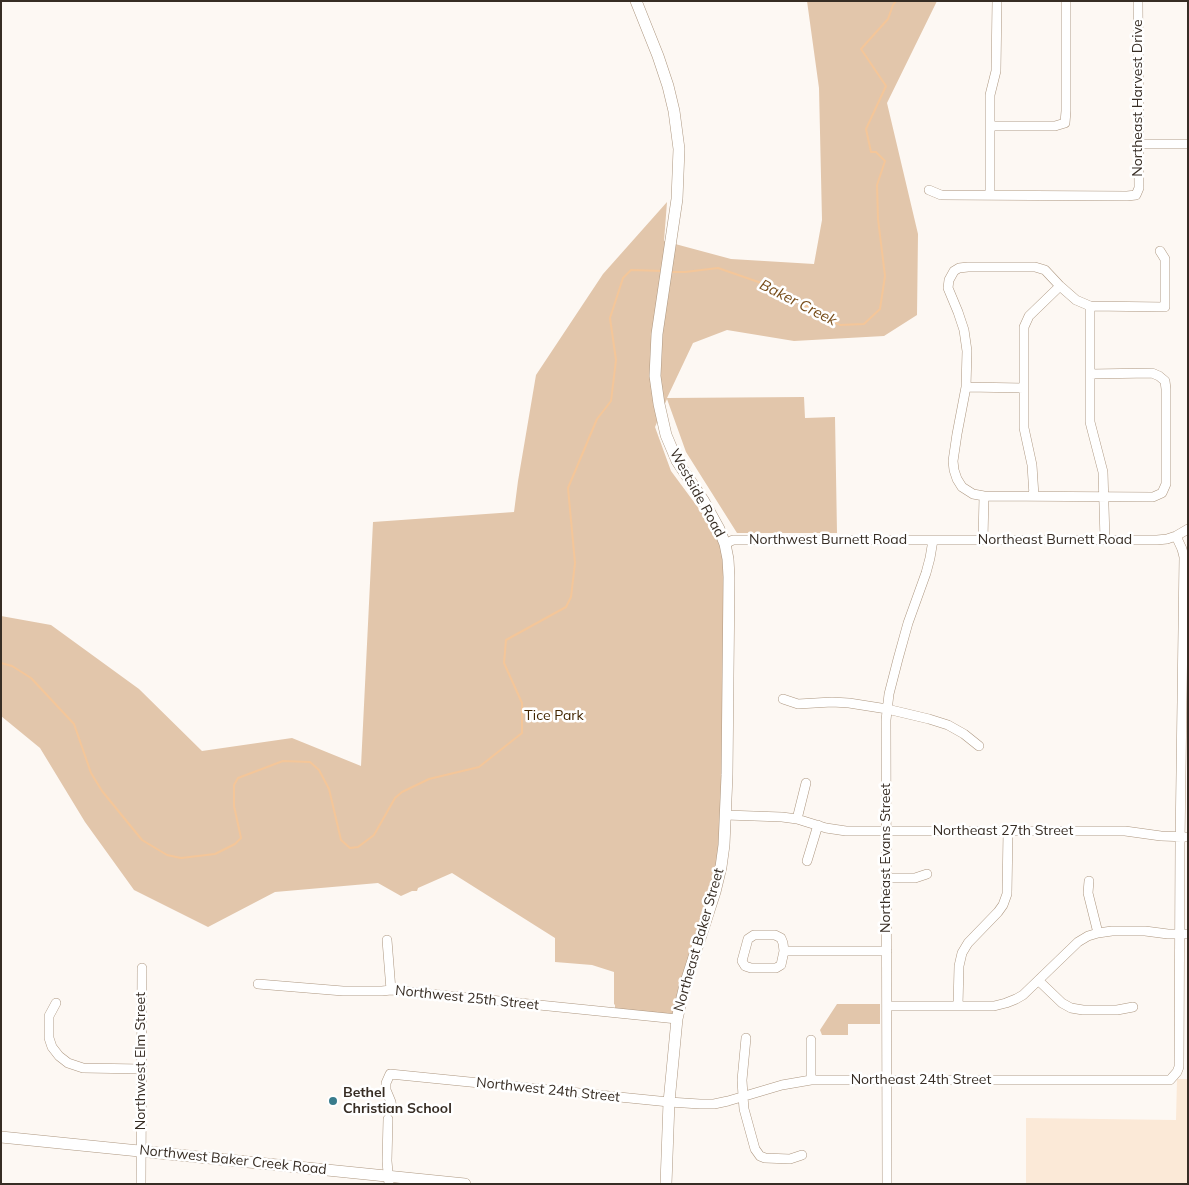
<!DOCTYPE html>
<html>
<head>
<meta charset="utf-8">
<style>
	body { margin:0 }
	#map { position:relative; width:1189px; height:1185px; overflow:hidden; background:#fdf8f3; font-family:Mulish,sans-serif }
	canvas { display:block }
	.frame { position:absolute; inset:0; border:2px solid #372d24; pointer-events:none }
</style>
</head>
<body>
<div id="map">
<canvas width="1189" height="1185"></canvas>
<div class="frame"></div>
</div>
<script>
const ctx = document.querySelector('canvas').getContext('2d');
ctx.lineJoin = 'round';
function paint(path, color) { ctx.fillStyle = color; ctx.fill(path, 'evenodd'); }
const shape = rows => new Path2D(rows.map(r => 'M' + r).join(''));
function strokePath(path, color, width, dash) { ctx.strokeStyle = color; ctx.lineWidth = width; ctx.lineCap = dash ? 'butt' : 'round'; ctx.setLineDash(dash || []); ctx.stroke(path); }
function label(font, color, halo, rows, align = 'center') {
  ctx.font = font + ' Mulish,sans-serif'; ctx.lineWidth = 5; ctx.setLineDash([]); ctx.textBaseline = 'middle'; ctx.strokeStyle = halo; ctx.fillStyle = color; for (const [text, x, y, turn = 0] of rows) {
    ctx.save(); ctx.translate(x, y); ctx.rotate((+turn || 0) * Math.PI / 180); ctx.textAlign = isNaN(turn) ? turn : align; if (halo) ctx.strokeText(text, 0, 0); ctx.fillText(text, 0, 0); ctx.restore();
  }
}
paint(shape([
	[1177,1079,1188,1079,1188,1184,1026,1184,1026,1118,1176,1120]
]), '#fbe9d7');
paint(shape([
	[807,1,937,1,887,103,918,234,917,315,884,336,794,341,727,330,693,343,667,398,804,397,805,418,835,417,837,533,737,533,686,452,667,399,655,427,671,471,725,544,727,772,719,879,677,1019,615,1008,615,1005,614,1004,614,972,592,965,555,962,555,938,452,873,418,888,417,891,412,891,401,896,378,883,275,892,208,927,134,890,85,822,40,748,1,716,1,616,51,625,139,689,202,751,292,738,361,766,373,522,514,512,518,481,536,375,603,274,667,202,664,241,731,259,814,264,822,220,819,88],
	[837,1004,880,1004,880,1024,848,1024,848,1035,822,1035,820,1030]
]), '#e2c6ab');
strokePath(shape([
	[670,272,685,272,718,268,770,286,840,325,864,324,880,309,885,276,878,219,877,185,885,161,876,152,871,152,866,129,886,86,861,49,888,19,893,5,896,1],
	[1,663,12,666,31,678,74,724,91,773,102,791,142,840,167,855,181,858,215,854,235,844,241,838,234,806,234,785,238,778,283,761,310,762,319,770,329,789,341,840,350,848,358,847,374,835,395,798,402,792,429,779,479,767,522,733,522,703,504,663,506,640,566,607,571,597,575,563,568,488,597,419,611,401,616,360,610,318,623,278,631,270,663,271]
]), '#f4c699', 2);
const minor = shape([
	[990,126,1055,126,1065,123,1066,111,1066,1],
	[1139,144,1188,144],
	[929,190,941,195,1127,196,1136,195,1139,188,1138,1],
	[990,195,990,95,996,71,997,1],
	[1090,306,1090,422,1103,472,1105,540],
	[1090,374,1152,373,1159,376,1165,381,1166,389,1166,484,1162,493,1153,497,984,496,973,494,962,487,957,479,954,470,953,461,957,434,966,387,967,351,964,330,958,312,948,288,949,280,954,271,959,268,968,267,1035,267,1045,270,1060,286,1076,300,1090,306,1165,307,1165,259,1160,251],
	[966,387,1024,388],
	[1034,496,1032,465,1024,428,1024,327,1029,316,1060,286],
	[983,539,984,496],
	[725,544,733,540,1157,540,1167,539,1176,536,1188,529],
	[783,699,798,704,832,702,849,703,887,709,929,719,948,725,964,734,979,746],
	[726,815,782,817,797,819,826,828,846,831,1125,831,1161,836,1188,837],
	[797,819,806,783],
	[807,861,818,825],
	[886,878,915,878,927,874],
	[1089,881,1088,893,1098,933],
	[387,940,391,990],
	[784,951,781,965,776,968,751,968,745,966,742,961,748,939,754,935,775,935,781,938,783,943,784,951,887,951],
	[1039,981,1062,1003,1071,1008,1083,1010,1117,1010,1133,1007],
	[258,984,343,991,382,991,391,990,677,1019],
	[56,1003,49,1016,49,1038,52,1047,59,1056,68,1063,83,1068,142,1069],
	[887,1006,994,1006,1006,1003,1016,999,1023,995,1078,942,1088,936,1098,933,1112,931,1145,931,1168,934,1188,934],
	[958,1006,959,966,962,953,968,943,998,912,1003,905,1007,894,1008,831],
	[746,1038,742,1080,743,1096,744,1109,755,1149,760,1156,765,1158,790,1159,802,1155],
	[811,1080,811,1040],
	[392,1108,391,1102,386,1090,386,1083,390,1074,669,1102,700,1104,714,1104,728,1101,782,1085,811,1080,1170,1080,1177,1072,1179,1067,1180,844,1184,557,1182,549,1176,536],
	[388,1119,387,1161,389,1184],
	[141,1184,142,968],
	[887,1184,886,720,889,694,898,659,908,623,926,573,930,558,933,540]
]);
const major = shape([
	[636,1,658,56,668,86,674,111,679,149,677,199,657,334,655,376,659,404,666,435,677,461,703,500,719,529,725,544,728,559,729,577,727,775,724,845,721,867,715,892,685,985,677,1019,669,1102,666,1184],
	[1,1137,465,1184]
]);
strokePath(minor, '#ad9780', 10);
strokePath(major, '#ad9780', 12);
strokePath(minor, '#fff', 9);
strokePath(major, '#fff', 11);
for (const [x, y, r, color] of [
	[333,1101,5,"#397c8c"]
]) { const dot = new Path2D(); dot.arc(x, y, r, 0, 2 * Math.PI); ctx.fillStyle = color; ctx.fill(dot); strokePath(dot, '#fff', 2); }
label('14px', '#372d24', '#fff', [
	["Northeast Harvest Drive",1138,98,-90],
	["Westside Road",697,493,61],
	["Northwest Burnett Road",828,540],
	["Northeast Burnett Road",1055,540],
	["Northeast 27th Street",1003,831],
	["Northeast Evans Street",886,858,-90],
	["Northeast Baker Street",699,940,-74],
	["Northwest 25th Street",467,998,6],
	["Northwest Elm Street",141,1061,-90],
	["Northeast 24th Street",921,1080],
	["Northwest 24th Street",548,1090,6],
	["Northwest Baker Creek Road",233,1160,6]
]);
label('14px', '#422500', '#fff', [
	["Tice Park",554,716]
]);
label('bold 14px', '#372d24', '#fff', [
	["Bethel",343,1093],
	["Christian School",343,1109]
], 'left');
label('italic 15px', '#784d1a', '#fff', [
	["Baker Creek",798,303,27]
]);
</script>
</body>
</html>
